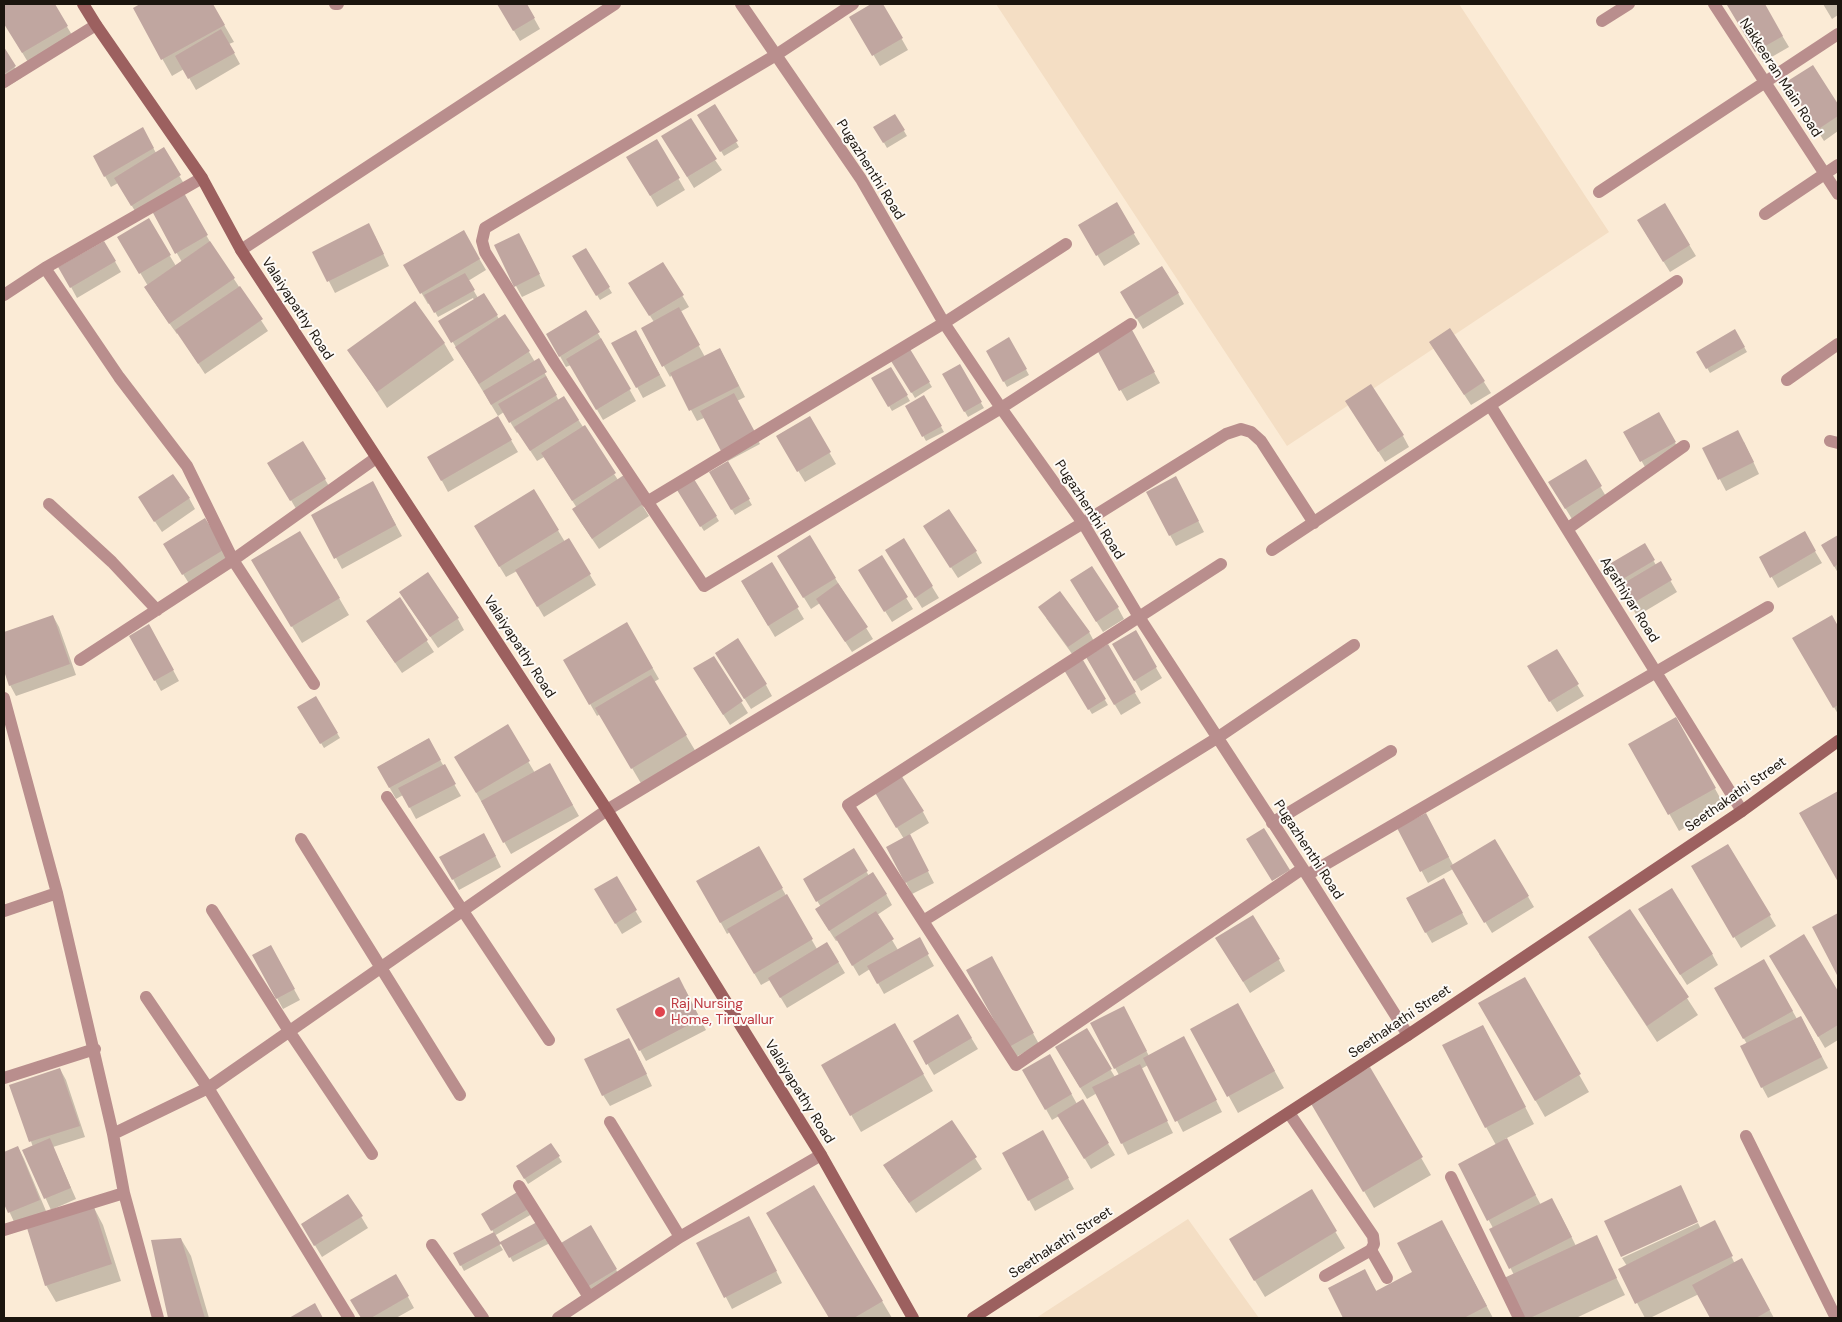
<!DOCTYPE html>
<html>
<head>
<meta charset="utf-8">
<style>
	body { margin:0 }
	#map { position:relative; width:1842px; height:1322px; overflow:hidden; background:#fbebd6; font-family:"DM Sans",sans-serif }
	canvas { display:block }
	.frame { position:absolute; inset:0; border:5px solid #1b150e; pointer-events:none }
</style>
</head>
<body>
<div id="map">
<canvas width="1842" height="1322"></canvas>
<div class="frame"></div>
</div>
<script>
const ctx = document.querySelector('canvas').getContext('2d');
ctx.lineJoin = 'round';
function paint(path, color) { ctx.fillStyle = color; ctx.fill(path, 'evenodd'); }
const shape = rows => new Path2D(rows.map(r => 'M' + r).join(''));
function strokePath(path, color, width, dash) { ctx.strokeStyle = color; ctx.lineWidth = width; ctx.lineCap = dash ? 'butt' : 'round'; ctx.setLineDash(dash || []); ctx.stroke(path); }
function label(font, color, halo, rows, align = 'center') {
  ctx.font = font + ' "DM Sans",sans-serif'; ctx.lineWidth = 4; ctx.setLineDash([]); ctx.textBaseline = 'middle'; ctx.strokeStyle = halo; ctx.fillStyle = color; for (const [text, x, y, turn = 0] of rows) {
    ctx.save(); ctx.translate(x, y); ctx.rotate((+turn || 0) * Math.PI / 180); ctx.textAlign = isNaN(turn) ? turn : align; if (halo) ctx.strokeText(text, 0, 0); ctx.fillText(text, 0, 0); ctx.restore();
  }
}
paint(shape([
	[996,4,1459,4,1609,232,1287,446],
	[1188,1219,1259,1318,1036,1318]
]), '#f4dec4');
paint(shape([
	[4,4,53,4,77,43,32,69,4,22],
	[143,4,212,4,234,42,229,44,240,64,196,90,184,69,172,76,134,9],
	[498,4,526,4,540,29,520,41],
	[873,4,882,4,908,50,880,66,851,17],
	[1732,4,1763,4,1789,47,1763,62,1729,5],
	[1823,4,1838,4,1838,15,1832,19],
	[4,50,21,78,4,89],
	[1813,66,1838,106,1838,131,1824,141,1794,94],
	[714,105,739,147,724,156,699,115],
	[895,116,907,136,887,148,875,127],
	[143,129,156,153,163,149,186,187,138,216,118,183,111,187,94,156],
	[656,140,685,190,657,207,628,157],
	[669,147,715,160,722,170,694,188],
	[183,195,213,247,268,331,205,374,178,333,177,334,152,299,148,286,119,237,148,220,176,266,182,262,153,212],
	[1116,204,1140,244,1104,266,1079,225],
	[1665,205,1696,256,1670,272,1645,232],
	[463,231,486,270,468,281,478,298,484,294,499,319,529,352,535,362,538,360,559,401,564,398,618,480,642,505,649,516,599,549,580,521,577,508,544,457,537,461,518,432,517,433,504,412,498,416,440,321,474,300,473,298,438,317,430,303,428,304,405,265],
	[375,236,389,266,335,293,314,252],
	[104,242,121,272,77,298,60,267],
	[525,245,545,286,522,297,516,286],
	[586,249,612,293,600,300,574,257],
	[663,263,689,307,680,312,705,357,720,349,726,360,745,397,737,401,760,444,728,461,704,418,697,421,672,375,670,377,643,329,654,322,636,294],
	[1121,292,1178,293,1184,304,1143,329],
	[586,312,636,401,603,420,571,365,566,367,548,335],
	[1450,329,1491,393,1471,405,1437,353],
	[1131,330,1160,383,1127,401,1097,348],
	[1735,331,1747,352,1710,373,1698,352],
	[1009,339,1029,375,1007,387,988,352],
	[642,342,666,386,643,398,637,387],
	[444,343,454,360,387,408,349,350],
	[910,351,932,387,915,398,893,361],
	[959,366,984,408,968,417,944,375],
	[891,368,910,401,892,411,873,378],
	[924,397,944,432,926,441,907,406],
	[1353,412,1403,436,1409,447,1385,462],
	[1658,414,1681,453,1648,472,1625,433],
	[498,418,518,452,448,492,429,457],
	[809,418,836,464,805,482,777,436],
	[1744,442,1759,474,1726,491,1704,449],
	[303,443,332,491,298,512,269,463],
	[1585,461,1607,498,1572,519,1556,493],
	[727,463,752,505,735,515,711,473],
	[693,480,719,521,704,531,681,495],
	[1182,489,1204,532,1176,546,1170,535],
	[534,491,565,542,569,540,596,585,544,617,517,571,506,577,482,538],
	[379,494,402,536,342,569,313,515],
	[189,498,195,509,162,532,146,508],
	[1804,533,1822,563,1778,588,1761,558],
	[1838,536,1838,573,1822,545],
	[931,537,976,552,982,563,958,578],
	[903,540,939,598,922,608,893,561],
	[1644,545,1656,565,1660,563,1677,592,1637,616,1608,566],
	[223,549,230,560,190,585,171,555],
	[881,557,913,609,892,622,866,581],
	[771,564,804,619,775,637,742,582],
	[785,567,835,578,873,639,852,652,820,603,811,609],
	[262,577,339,598,349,615,302,643],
	[1078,592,1118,608,1124,619,1103,632],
	[399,599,434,652,402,673,374,632],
	[407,603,458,619,464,630,438,648],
	[53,616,59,627,76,675,16,696,10,685,4,667,4,633],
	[1831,616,1838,628,1838,714,1794,639],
	[1046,618,1089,632,1095,643,1075,658],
	[627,624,659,679,654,682,696,752,642,785,600,714,597,716,565,660],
	[149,626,179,681,161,691,131,636],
	[1135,632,1162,678,1141,691,1114,644],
	[1107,646,1141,703,1121,715,1087,658],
	[1556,650,1584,696,1557,712,1535,678],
	[713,657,748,713,730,725,701,680],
	[1082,662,1108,705,1092,714,1066,671],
	[723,664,766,685,772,696,751,709],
	[315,697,340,738,324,748,299,707],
	[1676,718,1724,805,1679,831,1630,744],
	[507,726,535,773,550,765,579,816,511,854,456,757],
	[428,739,461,796,416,819,403,795,396,799,378,767],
	[1838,792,1838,879,1801,813],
	[882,803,923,812,929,823,909,835,934,883,912,894,888,847,904,839],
	[1432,826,1453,865,1495,840,1534,907,1492,933,1453,869,1428,883,1399,829],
	[490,845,501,867,459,890,453,879],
	[1728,845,1776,926,1741,948,1692,867],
	[758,847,817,949,827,943,845,973,787,1008,770,980,761,985,730,932,727,934,698,881],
	[854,850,869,876,886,894,892,905,877,915,898,950,919,939,934,966,884,994,870,969,859,976,838,940,836,941,823,921,821,907,804,880],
	[616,878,642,922,622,934,596,890],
	[1450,890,1468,924,1432,943,1407,899],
	[1630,911,1698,1015,1657,1042,1599,954],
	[1838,915,1838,974,1814,927],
	[1646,921,1712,954,1718,965,1687,985],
	[1804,936,1838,994,1838,1040,1825,1048,1771,956],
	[270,946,300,1000,283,1009,254,956],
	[1223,949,1279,960,1285,971,1250,993],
	[991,958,1039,1044,1016,1057,968,971],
	[1764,961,1797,1019,1801,1017,1828,1068,1768,1098,1762,1087,1747,1044,1715,988],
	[1524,979,1589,1092,1545,1117,1480,1004],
	[685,989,706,1030,646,1061,640,1050],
	[958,1016,978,1049,934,1075,914,1041],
	[1129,1018,1149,1056,1190,1049,1222,1112,1183,1132,1148,1065,1141,1069,1173,1133,1128,1155,1097,1093,1087,1099,1063,1059,1086,1030,1115,1077,1119,1075,1115,1068],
	[1247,1021,1284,1088,1238,1113,1192,1029],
	[895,1025,933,1091,861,1132,823,1066],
	[1483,1026,1534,1124,1505,1139,1541,1205,1558,1210,1576,1246,1596,1237,1625,1295,1576,1318,1524,1318,1514,1275,1491,1229,1493,1228,1459,1165,1496,1145,1486,1127],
	[635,1050,652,1086,610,1106,603,1095],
	[1050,1056,1077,1104,1082,1101,1115,1155,1091,1169,1059,1116,1052,1120,1024,1070],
	[60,1069,66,1080,85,1137,53,1147,76,1199,51,1210,24,1151,33,1147,11,1086],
	[1370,1069,1431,1175,1374,1208,1312,1103],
	[951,1121,982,1169,916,1213,891,1177],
	[1049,1143,1074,1189,1035,1211,1029,1200],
	[551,1145,562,1162,528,1184,517,1166],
	[18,1147,24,1159,46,1211,15,1224,4,1200,4,1153],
	[814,1186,892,1318,830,1318,768,1213],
	[1311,1191,1345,1248,1265,1297,1240,1256],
	[519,1192,532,1214,494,1236,503,1250,464,1271,455,1254,494,1233,482,1214],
	[348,1195,368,1228,322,1257,302,1224],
	[94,1208,103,1225,121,1281,56,1302,46,1285],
	[538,1223,550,1243,513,1262,502,1243],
	[1698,1223,1701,1229,1722,1237,1734,1262,1748,1271,1774,1318,1712,1318,1699,1294,1650,1318,1645,1318,1619,1269,1627,1266,1622,1258],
	[591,1226,622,1280,594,1297,563,1243],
	[755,1228,782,1283,732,1309,698,1243],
	[1451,1238,1493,1318,1345,1318,1329,1288,1364,1270,1377,1292,1414,1273],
	[181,1239,191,1256,209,1318,169,1318,152,1241],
	[396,1275,414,1308,396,1318,362,1318,352,1301]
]), '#0003');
paint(shape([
	[4,4,55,4,68,26,22,53,4,24],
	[140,4,213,4,225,25,161,60,133,8],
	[497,4,527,4,535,18,513,31],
	[871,4,883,4,903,38,872,56,849,17],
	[1729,4,1765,4,1783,36,1755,52,1727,5],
	[221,29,235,53,188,79,175,56],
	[4,47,16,66,4,74],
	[1813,65,1838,104,1838,116,1817,130,1786,82],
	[715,104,738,141,720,152,697,115],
	[895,114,905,130,883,143,873,127],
	[691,118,717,159,687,177,661,136],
	[143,127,154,148,104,177,93,156],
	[657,139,680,178,650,196,626,157],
	[164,147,181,175,131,206,114,178],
	[184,193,208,235,175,254,152,211],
	[1117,202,1135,233,1096,256,1078,225],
	[1665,203,1690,245,1663,262,1637,220],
	[149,218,171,255,139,274,117,237],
	[369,223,384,254,327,282,312,252],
	[464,230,480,259,420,294,403,265],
	[519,233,540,274,514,287,494,245],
	[104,241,116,261,70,288,58,267],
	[210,241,235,278,169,324,144,287],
	[586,248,610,287,596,296,572,256],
	[663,262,684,295,649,316,628,283],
	[1162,266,1179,293,1136,319,1120,292],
	[465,273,475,290,434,313,424,295],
	[240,286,263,319,198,364,175,330],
	[484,293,498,315,451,343,438,321],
	[415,301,445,343,377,392,347,350],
	[679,307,700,345,662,367,641,328],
	[586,310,600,332,559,357,546,334],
	[505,314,530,351,479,384,455,347],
	[1131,328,1155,372,1119,391,1096,348],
	[1450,328,1485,381,1464,395,1429,342],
	[1735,329,1745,347,1706,369,1696,352],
	[636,330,660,375,636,388,611,343],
	[1009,337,1027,369,1003,382,986,351],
	[601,338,631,389,596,410,566,359],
	[720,348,739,386,689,411,670,373],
	[910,349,930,382,911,393,891,361],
	[539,358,547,372,491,405,483,391],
	[960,364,982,402,964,412,942,374],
	[891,367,908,395,888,407,871,378],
	[546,376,557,395,509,423,498,404],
	[1371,384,1404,435,1378,452,1345,401],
	[734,393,755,432,721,451,700,411],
	[924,395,942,426,922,437,905,406],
	[564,396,579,420,530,451,514,427],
	[1659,412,1676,442,1640,462,1623,432],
	[498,416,512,440,441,481,427,457],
	[810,416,831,452,797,472,776,436],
	[585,425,616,473,572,501,541,453],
	[1738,430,1754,462,1718,480,1702,448],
	[303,441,326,479,290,501,267,463],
	[1586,459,1602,486,1565,509,1548,482],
	[728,461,750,499,731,510,709,472],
	[173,474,190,498,154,522,138,497],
	[624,475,643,504,592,539,572,509],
	[1176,476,1199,521,1169,536,1146,492],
	[694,479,717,516,700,527,677,490],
	[373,481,396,525,334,559,311,515],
	[534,489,559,530,499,567,474,526],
	[949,509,977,551,950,568,923,526],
	[205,518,225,549,182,575,163,544],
	[300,531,340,598,291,627,251,560],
	[1805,531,1816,551,1770,578,1759,557],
	[810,535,836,578,803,598,777,556],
	[1838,535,1838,564,1834,567,1821,545],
	[569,538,591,574,537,607,515,570],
	[904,538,933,586,915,598,885,550],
	[1645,543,1655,560,1616,583,1606,566],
	[882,555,908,597,884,612,858,570],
	[1661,561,1672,580,1630,605,1619,586],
	[772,562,799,607,768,626,741,581],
	[1092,566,1119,607,1096,622,1070,580],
	[428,572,459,618,430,637,399,592],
	[838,583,868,627,845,642,816,599],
	[1060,591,1090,632,1068,647,1038,607],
	[400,597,428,640,395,663,366,621],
	[53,615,70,664,9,686,4,671,4,632],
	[1832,615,1838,626,1838,705,1833,708,1792,638],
	[627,622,653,668,589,705,563,660],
	[149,624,174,670,154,681,129,636],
	[1136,630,1157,667,1134,681,1112,644],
	[738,638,767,684,744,699,715,653],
	[1108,644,1136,692,1114,705,1086,657],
	[1557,649,1579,684,1549,702,1527,666],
	[714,656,743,701,723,715,693,668],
	[1083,660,1106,699,1088,710,1064,670],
	[651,675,687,735,631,769,595,708],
	[316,696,338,733,320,744,297,707],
	[1676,717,1716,788,1668,815,1628,744],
	[508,724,530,761,476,793,454,757],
	[429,738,441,760,389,788,377,767],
	[550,763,573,805,503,843,481,801],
	[445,764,456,784,409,808,398,788],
	[901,775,924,811,896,828,874,791],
	[1838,791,1838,882,1799,813],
	[1426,813,1449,857,1420,872,1397,828],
	[1264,828,1290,870,1272,881,1246,839],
	[484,833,496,856,452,880,439,857],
	[910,834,929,871,905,883,886,847],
	[1495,839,1529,896,1484,923,1450,866],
	[1728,844,1771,915,1733,938,1691,866],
	[759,846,783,888,720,923,696,881],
	[854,848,868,871,816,902,803,879],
	[873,872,887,894,829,931,815,909],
	[617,876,637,910,615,924,594,889],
	[1444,878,1463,913,1425,933,1406,898],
	[1672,888,1713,954,1680,975,1638,909],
	[787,894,813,939,754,974,727,929],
	[1630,909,1689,997,1647,1026,1588,937],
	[876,911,894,939,852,966,835,937],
	[1838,913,1838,977,1812,927],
	[1253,915,1280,959,1243,982,1215,938],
	[1804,934,1838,991,1838,1025,1818,1037,1769,956],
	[920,937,929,954,877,984,867,966],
	[827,942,839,962,780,998,768,978],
	[271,945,295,989,276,999,252,955],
	[992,956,1034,1033,1009,1047,966,970],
	[1764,959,1793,1011,1743,1039,1714,988],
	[679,977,700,1019,639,1051,616,1009],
	[1525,977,1581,1074,1535,1101,1478,1003],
	[1238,1003,1275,1071,1227,1097,1190,1029],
	[1124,1006,1147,1051,1114,1069,1090,1023],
	[958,1014,972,1038,926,1065,913,1041],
	[1801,1016,1822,1057,1761,1088,1740,1046],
	[895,1023,924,1074,850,1116,821,1065],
	[1483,1025,1526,1107,1485,1128,1442,1045],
	[1087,1028,1112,1069,1080,1088,1055,1047],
	[1184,1036,1217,1100,1175,1122,1143,1058],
	[629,1038,647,1074,602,1096,584,1059],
	[1050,1054,1072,1094,1045,1110,1022,1070],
	[1140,1064,1168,1121,1121,1144,1092,1087],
	[1370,1067,1423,1157,1363,1192,1310,1102],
	[60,1068,80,1126,29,1142,9,1085],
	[1083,1099,1109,1143,1084,1159,1057,1115],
	[952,1120,977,1157,909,1203,883,1165],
	[1043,1130,1069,1178,1028,1201,1002,1153],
	[50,1138,71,1188,44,1199,22,1150],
	[1507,1138,1536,1195,1487,1221,1458,1164],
	[551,1143,560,1156,524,1179,516,1166],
	[18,1146,40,1200,8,1213,4,1204,4,1152],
	[814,1185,883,1301,854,1318,829,1318,766,1213],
	[1681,1185,1698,1222,1621,1257,1604,1221],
	[1312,1189,1337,1231,1254,1281,1229,1239],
	[519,1191,530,1208,491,1231,481,1214],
	[348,1194,363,1216,314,1246,301,1224],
	[1552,1198,1572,1237,1509,1269,1489,1229],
	[94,1207,112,1264,45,1286,27,1228],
	[749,1216,777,1271,724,1298,696,1243],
	[1442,1220,1487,1306,1464,1318,1343,1318,1328,1288,1365,1269,1376,1291,1412,1272,1397,1243],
	[1715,1220,1733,1256,1635,1304,1618,1269],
	[539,1221,548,1237,509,1258,501,1244,460,1266,453,1253,494,1232,500,1242],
	[591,1225,617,1269,587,1287,561,1243],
	[1597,1235,1617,1278,1530,1318,1523,1318,1504,1278],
	[181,1238,205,1318,168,1318,151,1240],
	[1742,1258,1770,1310,1756,1318,1710,1318,1692,1285],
	[396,1274,409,1296,371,1318,361,1318,350,1300],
	[315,1303,323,1318,289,1318]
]), '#c0a6a0');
strokePath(shape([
	[1371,1250,1387,1278]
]), '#b98e8d', 12);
strokePath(shape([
	[335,4,338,4],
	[741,4,861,179,944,323,1001,408,1083,523,1139,617,1307,875,1408,1035],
	[853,4,776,55,485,228,482,241,485,252,554,362,704,586,1001,408,1131,324],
	[1714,4,1838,194],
	[1602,21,1629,4],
	[4,82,96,25],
	[1599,192,1838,34],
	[1765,214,1838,165],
	[241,250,615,4],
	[45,268,119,377,187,466,233,560,314,684],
	[4,295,45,268,202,178],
	[1787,380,1838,344],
	[1490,405,1742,811],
	[1830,441,1838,443],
	[647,502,944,323,1066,244],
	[49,504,112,562,157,610],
	[1567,529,1684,446],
	[1272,550,1677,281],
	[1221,564,848,805,1016,1065,1302,869],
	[80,660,233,560,376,458],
	[4,698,57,893,113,1134,124,1193,158,1318],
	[387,797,549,1040],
	[1272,823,1391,751],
	[301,839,460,1095],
	[1307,875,1768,607],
	[212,910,289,1031,372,1154],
	[4,911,57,893],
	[923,921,1217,738,1354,645],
	[146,997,208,1088,349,1318],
	[4,1078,95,1049],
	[1289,1113,1373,1236,1374,1244,1371,1250,1325,1276],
	[610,1122,680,1237],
	[113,1134,208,1088,607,810,1083,523,1226,434,1241,429,1251,432,1261,441,1314,523],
	[1746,1136,1836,1318],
	[1451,1177,1519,1318],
	[519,1186,589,1297],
	[4,1230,124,1193],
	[432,1245,483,1318],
	[558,1318,680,1237,821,1155]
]), '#b98e8d', 12);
strokePath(shape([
	[83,4,96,25,202,178,241,250,607,810,821,1155,913,1318],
	[973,1318,1408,1035,1742,811,1838,741]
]), '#9c605f', 12);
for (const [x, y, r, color] of [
	[660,1012,6,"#e0444e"]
]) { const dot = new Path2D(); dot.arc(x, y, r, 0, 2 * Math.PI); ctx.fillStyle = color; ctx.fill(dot); strokePath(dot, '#fdfaf6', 2); }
label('14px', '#1b150e', '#fdfaf6', [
	["Nakkeeran Main Road",1780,78,57],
	["Pugazhenthi Road",870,170,58],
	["Valaiyapathy Road",297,309,57],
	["Pugazhenthi Road",1089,510,57],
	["Agathiyar Road",1629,600,58],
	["Valaiyapathy Road",519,647,57],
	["Seethakathi Street",1736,795,-35],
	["Pugazhenthi Road",1308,850,57],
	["Seethakathi Street",1400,1022,-34],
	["Valaiyapathy Road",799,1092,58],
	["Seethakathi Street",1061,1243,-33]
]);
label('14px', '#be3a42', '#fdfaf6', [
	["Raj Nursing",671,1004],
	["Home, Tiruvallur",671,1020]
], 'left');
</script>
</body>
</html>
